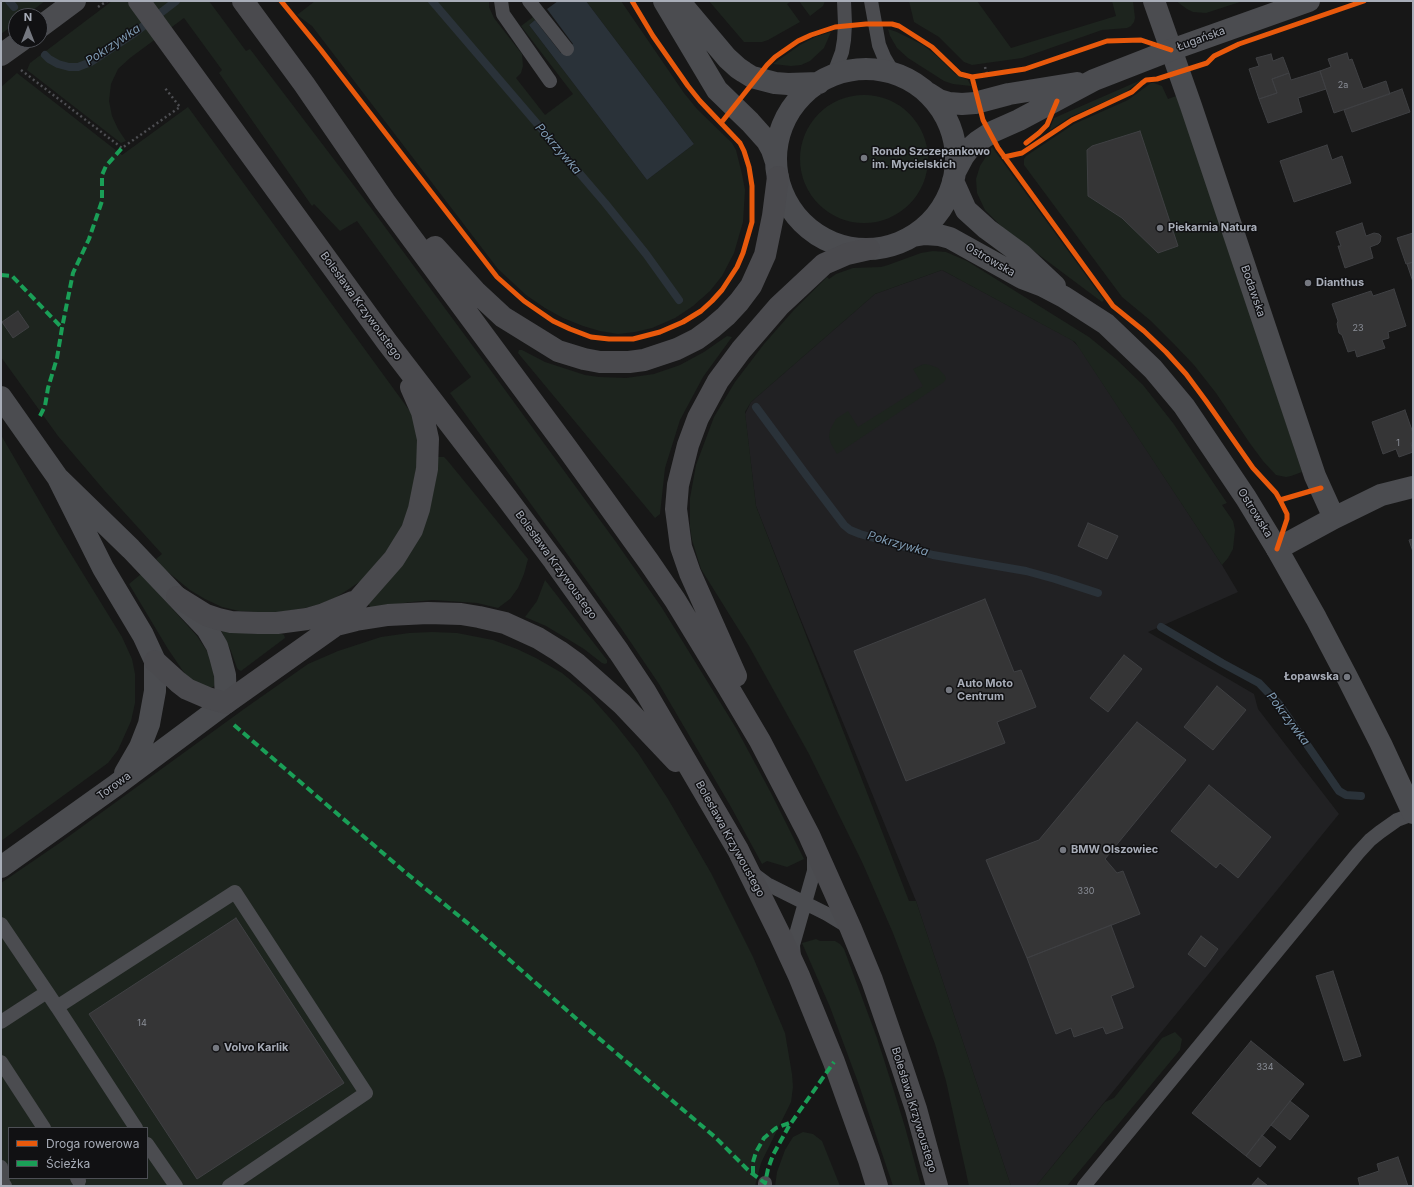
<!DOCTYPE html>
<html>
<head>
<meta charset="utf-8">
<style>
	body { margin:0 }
	#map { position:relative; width:1414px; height:1187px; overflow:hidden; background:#171717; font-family:Inter,sans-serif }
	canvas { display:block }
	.frame { position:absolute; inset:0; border:2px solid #a8adb8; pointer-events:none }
	.legend { position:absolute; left:8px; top:1127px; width:140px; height:52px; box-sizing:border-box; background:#111113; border:1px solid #4d4f55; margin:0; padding:5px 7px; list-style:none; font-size:12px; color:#a8adb8 }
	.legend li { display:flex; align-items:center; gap:8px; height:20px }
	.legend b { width:20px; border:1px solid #4d4f55 }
	.north { position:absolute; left:8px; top:8px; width:40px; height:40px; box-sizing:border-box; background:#111113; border:1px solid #4d4f55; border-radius:50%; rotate:0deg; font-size:11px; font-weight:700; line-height:16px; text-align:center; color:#a8adb8 }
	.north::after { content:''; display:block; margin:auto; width:14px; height:18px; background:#757880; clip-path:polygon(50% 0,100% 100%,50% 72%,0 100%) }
</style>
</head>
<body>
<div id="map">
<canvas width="1414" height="1187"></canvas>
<div class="frame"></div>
<ul class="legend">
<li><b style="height:5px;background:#e8590c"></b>Droga rowerowa</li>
<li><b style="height:5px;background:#1a9f57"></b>Ścieżka</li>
</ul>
<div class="north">N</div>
</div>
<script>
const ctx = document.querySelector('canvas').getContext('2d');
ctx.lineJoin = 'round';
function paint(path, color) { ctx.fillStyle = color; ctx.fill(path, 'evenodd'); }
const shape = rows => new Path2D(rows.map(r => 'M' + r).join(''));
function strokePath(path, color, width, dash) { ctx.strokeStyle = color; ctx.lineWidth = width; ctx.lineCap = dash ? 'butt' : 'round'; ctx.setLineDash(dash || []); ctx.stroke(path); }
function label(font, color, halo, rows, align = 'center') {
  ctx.font = font + ' Inter,sans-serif'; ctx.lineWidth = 3; ctx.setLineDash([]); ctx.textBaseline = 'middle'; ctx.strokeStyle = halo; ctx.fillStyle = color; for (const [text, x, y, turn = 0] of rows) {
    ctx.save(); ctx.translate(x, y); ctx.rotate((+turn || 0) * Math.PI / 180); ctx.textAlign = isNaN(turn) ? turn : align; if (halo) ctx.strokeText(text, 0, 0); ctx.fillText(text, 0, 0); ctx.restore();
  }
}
paint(shape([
	[942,270,1072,340,1078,346,1222,565,1238,592,1148,632,1254,694,1258,709,1339,814,1036,1186,1011,1186,916,901,799,615,756,506,745,414,751,402,875,294]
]), '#212123');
paint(shape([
	[1,1,45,1,25,16,16,16,16,23,1,34],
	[112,1,209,1,246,51,250,49,371,208,489,368,616,542,662,608,736,728,771,793,804,859,787,867,767,861,762,864,731,807,659,684,621,628,450,393,471,377,357,221,340,231,314,204,312,206,219,73,222,70,184,18,130,58,118,69,111,84,109,101,112,116,118,129,126,141,121,143,27,70,30,63],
	[315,1,489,1,489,7,494,18,522,54,523,66,521,73,516,78,545,115,573,94,521,26,533,17,535,20,529,25,647,180,694,144,586,1,621,1,684,93,697,109,732,143,736,150,742,174,745,190,743,222,734,253,722,276,710,291,693,306,675,318,652,328,635,332,618,334,600,331,583,326,563,318,545,308,526,295,498,269,312,26,297,15],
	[709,1,792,1,787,4,800,22,768,40,762,42,744,42],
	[799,1,825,1,823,6,810,16],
	[909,1,977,1,1011,48,1116,16,1112,1,1133,1,1135,18,1134,22,1131,26,1127,28,1102,30,1022,58,972,65,964,62,939,37,914,22],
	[1176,1,1243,1,1206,13,1193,12,1187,9],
	[888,29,897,32,923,45,937,56,955,74,968,80,971,86,953,84,944,81,908,58,897,48,890,36],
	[831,32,824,48,810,61,801,65,791,66,773,64,800,45,815,37],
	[17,73,122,155,188,107,412,414,421,437,410,507,396,540,362,580,349,589,335,598,320,604,305,608,273,613,239,611,222,607,205,599,190,590,163,568,156,559,162,554,104,490,58,436,1,357,1,87],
	[1141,80,1135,85,1124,93,1070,117,1049,131,1054,118],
	[1151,83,1154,83,1162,86,1168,99,1176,96,1210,189,1302,472,1291,476,1286,477,1276,475,1263,461,1249,442,1216,393,1194,365,1174,344,1151,321,1122,297,1024,165,1024,159,1026,156,1074,124,1128,100],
	'800 159a64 64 0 1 1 128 0a64 64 0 1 1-128 0Z',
	[992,147,1104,300,1102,302,1003,228,985,210,977,193,976,179,980,166],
	[933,251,946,252,967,261,1089,337,1116,359,1143,385,1173,423,1227,503,1222,505,1233,521,1235,530,1233,549,1228,558,1222,565,1075,342,942,270,875,294,751,402,745,412,756,506,909,901,916,901,1011,1186,969,1186,946,1081,935,1044,893,933,863,864,809,754,749,646,701,569,692,540,690,527,690,498,696,465,714,417,735,382,764,344,793,311,827,277,829,279,836,274,853,268,881,267,888,265,921,253],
	[727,336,732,337,703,377,680,420,665,468,660,514,655,518,518,353,519,350,522,350,545,362,585,375,599,377,626,378,654,374,680,365,704,352],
	[924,364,930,365,938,368,945,376,946,379,944,382,837,454,831,444,829,437,830,430,836,419,848,411,858,427,923,386,913,369],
	[1,435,58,533,122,637,132,659,135,674,135,703,131,721,118,750,108,763,1,841],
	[438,457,444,457,447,460,528,559,524,574,518,588,510,599,498,608,477,603,433,600,411,602,371,608,369,605,369,602],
	[141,574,197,636,205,648,212,660,215,685,213,687,210,688,192,680,185,674,168,649,129,584],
	[545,580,607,660,607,663,605,664,602,663,584,649,566,638,546,626,525,617,537,601],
	[221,630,258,634,282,634,284,635,285,638,241,671,239,670,237,668,231,651],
	[432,632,457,633,493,640,517,649,536,658,562,673,591,697,615,724,638,753,668,799,711,873,753,957,785,1033,792,1074,793,1087,791,1102,761,1163,755,1186,1,1186,1,883,61,842,244,709,308,664,338,651,381,637,409,633],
	[9,1128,147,1128,147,1178,9,1178],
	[816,939,820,941,835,941,840,944,844,949,877,1038,893,1088,905,1127,921,1186,893,1186,859,1085,830,1007,802,943],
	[1175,1032,1182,1039,1180,1050,1067,1186,1036,1186,1105,1102,1114,1098,1162,1038],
	[803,1132,813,1134,822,1141,840,1186,775,1186,777,1172,785,1150,793,1137]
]), '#1d241e');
paint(shape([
	[558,1,586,1,694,144,647,180,529,25,535,20,561,53,573,44,547,9]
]), '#2a3239');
strokePath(shape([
	[9,1,14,7],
	[432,1,605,203,646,254,679,300],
	[45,55,49,59,58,64,69,67,78,67,91,62,133,34,176,1],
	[756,407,807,476,844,525,850,530,860,534,933,555,1026,571,1055,579,1098,593],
	[1161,627,1222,663,1259,683,1279,704,1339,791,1346,795,1361,796]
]), '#2a3239', 8);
const building = shape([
	[1347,53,1349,60,1352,59,1363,89,1386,81,1390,94,1334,113,1320,71,1331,67,1328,59,1347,53],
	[1271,54,1273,61,1283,57,1289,73,1272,79,1277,93,1259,99,1249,69,1259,66,1256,58,1271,54],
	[1320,71,1326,89,1298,98,1302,112,1268,123,1259,99,1277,93,1272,79,1289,73,1291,80,1320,71],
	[1402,89,1410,112,1352,132,1344,110,1402,89],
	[1140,131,1178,246,1158,253,1122,218,1088,196,1087,150,1092,146,1140,131],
	[1327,145,1332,160,1342,156,1351,183,1294,202,1280,161,1327,145],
	[1362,223,1366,236,1374,233,1379,234,1381,236,1380,242,1378,244,1370,247,1373,258,1345,268,1338,246,1341,246,1336,232,1362,223],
	[1413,233,1413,262,1406,264,1397,238,1413,233],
	[1413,262,1413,282,1407,264,1413,262],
	[1394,289,1406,326,1388,332,1389,338,1382,340,1385,348,1357,357,1355,350,1348,352,1342,335,1339,333,1337,324,1338,321,1332,304,1371,291,1373,296,1394,289],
	[18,311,29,327,13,338,2,322,18,311],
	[1405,410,1413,433,1413,443,1411,443,1413,452,1399,457,1396,449,1383,454,1372,422,1405,410],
	[1088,523,1118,536,1107,559,1078,546,1088,523],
	[1413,539,1413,552,1409,540,1413,539],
	[985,599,1014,672,1021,670,1036,707,997,722,1005,743,906,781,854,651,985,599],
	[1124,655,1142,669,1108,712,1090,698,1124,655],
	[1217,686,1246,710,1213,750,1184,727,1217,686],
	[1137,722,1186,760,1105,859,1117,873,1123,871,1140,914,1027,958,986,860,1039,840,1137,722],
	[1209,785,1271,837,1238,878,1220,863,1216,868,1171,831,1209,785],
	[236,918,344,1083,197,1179,89,1014,236,918],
	[1111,925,1134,987,1111,996,1123,1028,1106,1034,1103,1027,1074,1037,1071,1028,1056,1034,1027,958,1111,925],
	[1201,936,1218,949,1205,967,1188,954,1201,936],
	[1333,971,1361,1056,1344,1061,1316,976,1333,971],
	[1251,1041,1304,1084,1246,1156,1192,1113,1251,1041],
	[1290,1101,1309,1116,1290,1140,1271,1125,1290,1101],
	[1262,1135,1276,1147,1260,1167,1246,1156,1262,1135],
	[1398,1157,1408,1186,1360,1186,1358,1178,1379,1171,1377,1164,1398,1157],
	[1258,1178,1268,1186,1251,1186,1258,1178]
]);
paint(building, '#353536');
strokePath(building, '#3f4043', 1);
strokePath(shape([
	[98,7,107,1],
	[985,67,987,74],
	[21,70,122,148,180,107,165,88]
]), '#4d4e52', 2.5, [2, 3]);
strokePath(shape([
	[501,1,503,14,550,81],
	[529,1,567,49],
	[871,1,879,45,884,57,894,74],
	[833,76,842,52,844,40,845,24,844,1],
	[752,873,767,884,827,914,850,928],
	[1,924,47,992,1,1022],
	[794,959,793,945,814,871,814,854],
	[47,992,57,1007,235,892,366,1093,229,1186],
	[57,1007,136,1128],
	[1,1062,44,1128],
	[147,1144,176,1186],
	[1,1167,3,1183,5,1186],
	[77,1178,79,1181],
	[765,1186,765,1183],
	[1084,1186,1358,853,1370,840,1380,832,1397,820,1413,814]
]), '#4b4c50', 14);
strokePath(shape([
	[1154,1,1191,106,1315,476,1334,518],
	[1277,549,1334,518,1381,495,1413,487]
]), '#4b4c50', 22);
strokePath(shape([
	[664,1,717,90,750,122,767,141,772,150,776,162],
	[679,1,727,58,738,68,744,72,752,77,775,83,788,84,819,83],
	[40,27,75,1],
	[1,55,22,40],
	'776 159a90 90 0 1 1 180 0a90 90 0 1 1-180 0Z',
	[928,93,939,100,949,103,962,104,975,103,1009,94,1077,83],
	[955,172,963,157,969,149,977,142,992,132,1019,120,1094,80,1171,50,1309,1],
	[953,181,966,210,987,229,1021,254,1055,286],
	[913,236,925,234,939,235,950,238,1022,278,1043,286,1064,297,1106,324,1153,369,1184,406,1246,498,1277,549,1316,618,1347,677,1381,744,1413,813],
	[1,397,58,478,103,568,143,635,155,661,155,691,149,724,140,747,125,773],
	[1,867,116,785,226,703,225,675,220,656,217,646,207,629,131,549,58,478]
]), '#4b4c50', 22);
strokePath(shape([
	[139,1,387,342,506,497,554,561,619,652,645,691,738,850,780,935,799,976,834,1062,869,1160,877,1186],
	[243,1,304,84,385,202,567,448,649,562,675,600,728,687,760,741,809,835,851,929,872,980,902,1067,916,1109,937,1186],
	[435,247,475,291,503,317,558,351,584,359,600,362,629,362,644,360,677,349,697,339,712,328,726,316,739,302,751,286,765,255,773,216,778,177],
	[177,597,206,615,218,619,231,622,258,623,277,623,307,619,324,614,353,602],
	[336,625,356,620,388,615,428,613,461,614,479,617,505,623,538,638,559,651,577,664,622,704,676,761],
	[155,661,178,682,187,689,208,698,226,703,336,625,394,559,412,530,419,509,427,469,428,439,422,412,411,387],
	[736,676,690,573,681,547,676,509,678,485,688,445,698,418,718,381,741,350,779,306,824,264,847,254,869,249]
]), '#4a4a4e', 22);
strokePath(shape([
	[1,275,12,276,62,328],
	[40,416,45,406,48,388,57,358,62,328,73,273,89,239,102,201,102,175,106,166,122,148],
	[234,725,405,872,470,925,588,1029,715,1137,749,1171,765,1183,768,1169,773,1155,789,1126,834,1062],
	[753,1174,753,1162,756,1152,764,1138,776,1128,792,1122]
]), '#1a9f57', 4, [8, 4]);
strokePath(shape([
	[281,1,321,50,497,277,524,301,553,321,570,329,591,337,609,339,633,339,660,332,683,322,701,311,712,301,722,290,737,267,743,253,752,222,752,186,749,167,744,151,740,143,700,101,688,86,653,36,632,1],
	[972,77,1025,69,1107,41,1141,40,1171,50],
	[721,123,767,65,775,57,798,41,811,35,835,27,866,24,892,24,899,26,932,47,960,74,972,77,983,120,998,148,1113,306,1144,331,1166,352,1186,374,1206,401,1253,468,1276,493,1280,500,1321,488],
	[1026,143,1039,133,1047,125,1057,101],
	[1004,157,1022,153,1072,120,1132,92,1142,83,1146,80,1157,79,1207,63,1214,56,1239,44,1364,1],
	[1277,549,1287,519,1287,514,1280,500]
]), '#e8590c', 5);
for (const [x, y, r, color] of [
	[864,158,4,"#757880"],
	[1160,228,4,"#757880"],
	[1308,283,4,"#757880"],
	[1347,677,4,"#757880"],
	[949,690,4,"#757880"],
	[1063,850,4,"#757880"],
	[216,1048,4,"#757880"]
]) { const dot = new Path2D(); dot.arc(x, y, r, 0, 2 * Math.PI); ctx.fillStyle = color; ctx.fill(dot); strokePath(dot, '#111113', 1.5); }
label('9px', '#8b8f98', null, [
	["2a",1343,85],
	["23",1358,328],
	["1",1398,443],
	["330",1086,891],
	["14",142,1023],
	["334",1265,1067]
]);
label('11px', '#a8adb8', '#111113', [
	["Ługańska",1201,39,-20],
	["Ostrowska",990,260,30],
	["Bodawska",1253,291,71],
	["Bolesława Krzywoustego",361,306,54],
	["Ostrowska",1255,513,58],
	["Bolesława Krzywoustego",556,565,54],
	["Torowa",114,786,-36],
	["Bolesława Krzywoustego",730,839,61],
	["Bolesława Krzywoustego",914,1110,73]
]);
label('bold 11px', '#a8adb8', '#111113', [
	["Rondo Szczepankowo",872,152],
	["im. Mycielskich",872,165],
	["Piekarnia Natura",1168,228],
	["Dianthus",1316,283],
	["Łopawska",1339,677,"right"],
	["Auto Moto",957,684],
	["Centrum",957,697],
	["BMW Olszowiec",1071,850],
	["Volvo Karlik",224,1048]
], 'left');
label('italic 12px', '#7f9bb3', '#111113', [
	["Pokrzywka",113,45,-34],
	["Pokrzywka",558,149,49],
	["Pokrzywka",898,544,16],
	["Pokrzywka",1288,719,53]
]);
</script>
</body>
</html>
